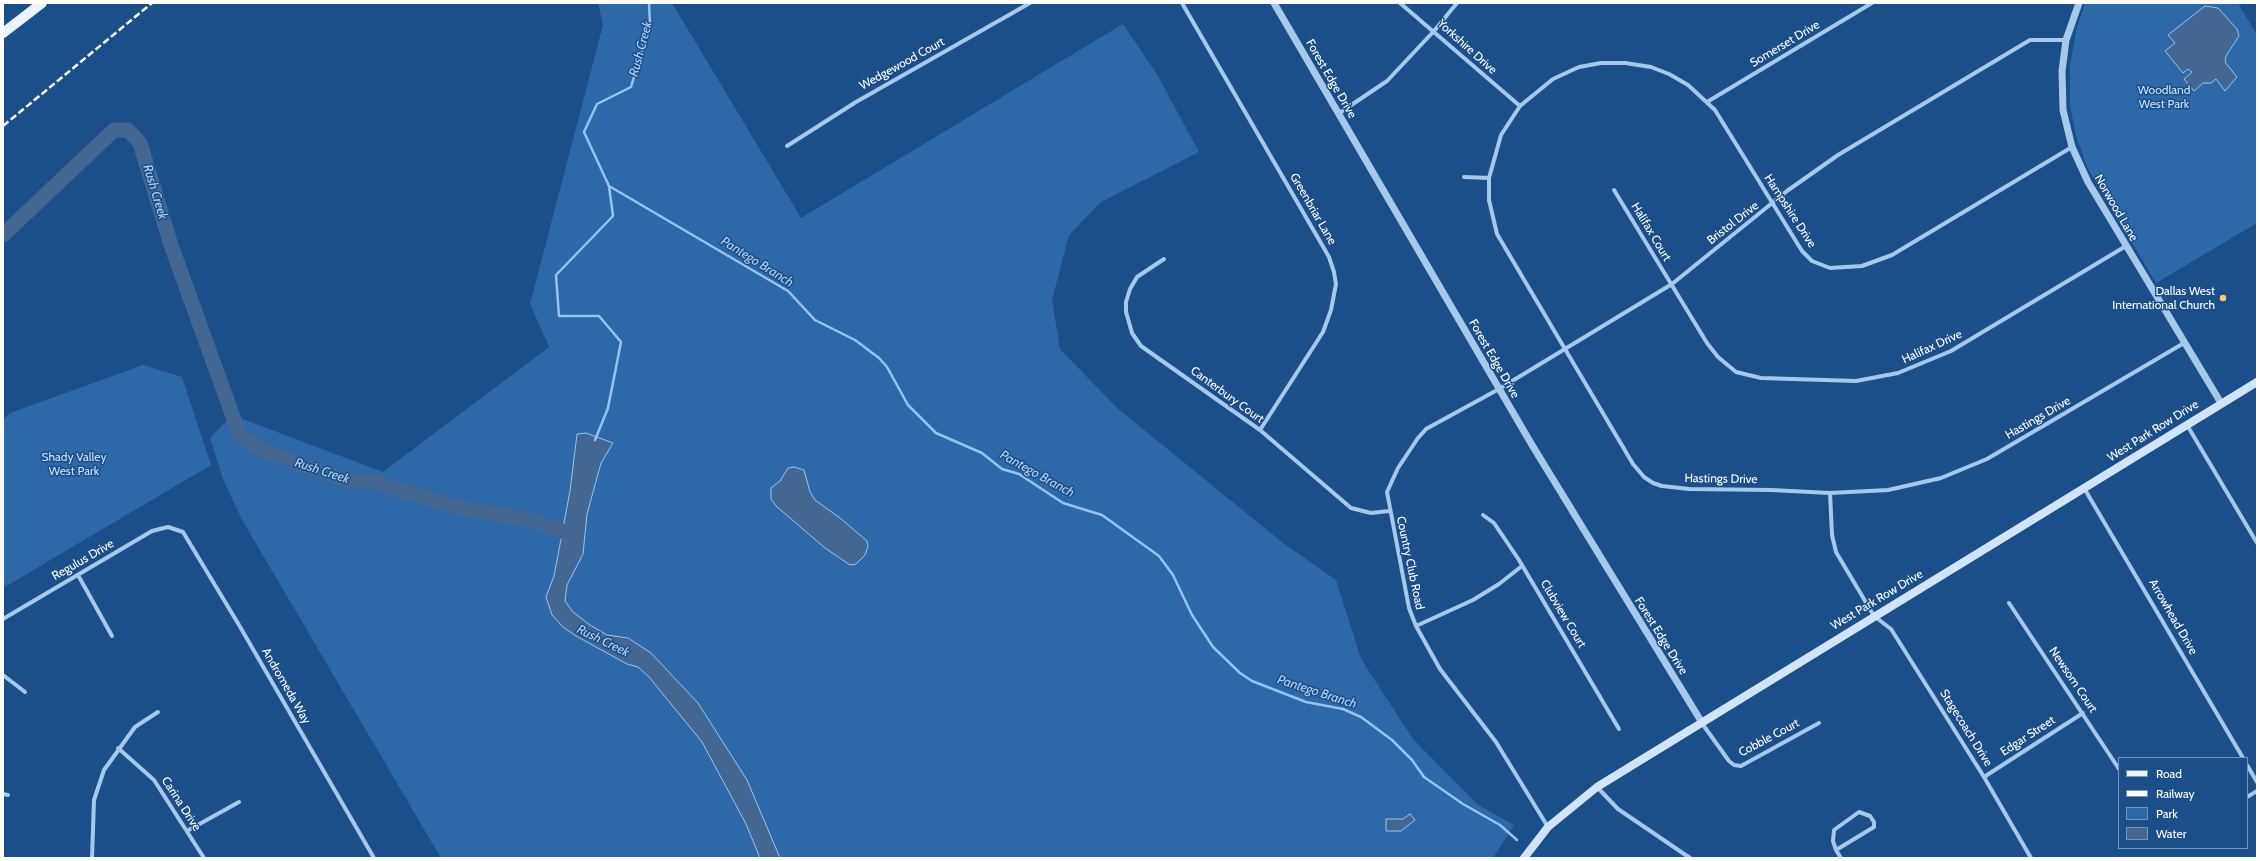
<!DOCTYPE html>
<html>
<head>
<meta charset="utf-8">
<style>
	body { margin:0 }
	#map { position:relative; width:2260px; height:861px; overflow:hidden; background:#1b4f8a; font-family:Cabin,sans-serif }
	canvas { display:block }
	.frame { position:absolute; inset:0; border:4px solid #fff; pointer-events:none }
	.legend { position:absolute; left:2118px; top:757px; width:130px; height:92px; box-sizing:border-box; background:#1b4f8a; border:1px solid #7695b9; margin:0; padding:5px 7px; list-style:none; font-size:12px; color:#fff }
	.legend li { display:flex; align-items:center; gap:8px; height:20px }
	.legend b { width:20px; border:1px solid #7695b9 }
</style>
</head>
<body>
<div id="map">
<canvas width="2260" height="861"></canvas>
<div class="frame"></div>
<ul class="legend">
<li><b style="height:5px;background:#ebf3ff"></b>Road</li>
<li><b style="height:5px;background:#fff"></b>Railway</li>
<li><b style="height:11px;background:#2d69a8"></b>Park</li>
<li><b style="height:11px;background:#426792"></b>Water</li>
</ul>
</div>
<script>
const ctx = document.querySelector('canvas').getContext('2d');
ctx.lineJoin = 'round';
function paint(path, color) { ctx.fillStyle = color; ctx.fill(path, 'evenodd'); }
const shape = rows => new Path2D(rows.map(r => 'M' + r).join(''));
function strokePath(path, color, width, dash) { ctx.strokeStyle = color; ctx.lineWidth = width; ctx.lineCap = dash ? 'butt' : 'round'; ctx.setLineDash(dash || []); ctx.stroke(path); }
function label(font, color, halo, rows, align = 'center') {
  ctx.font = font + ' Cabin,sans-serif'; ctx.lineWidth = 3; ctx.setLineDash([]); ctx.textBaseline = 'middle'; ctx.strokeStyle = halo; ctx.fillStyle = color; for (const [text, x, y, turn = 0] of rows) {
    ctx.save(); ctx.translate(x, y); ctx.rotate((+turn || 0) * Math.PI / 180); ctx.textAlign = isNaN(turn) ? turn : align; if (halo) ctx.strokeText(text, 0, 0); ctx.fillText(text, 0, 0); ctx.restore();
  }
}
paint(shape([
	[598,3,672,3,801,218,1123,24,1158,76,1199,152,1101,202,1069,235,1052,300,1060,349,1117,408,1283,543,1336,580,1361,659,1413,739,1478,805,1514,825,1493,858,441,858,241,518,223,479,210,438,232,415,383,472,549,347,530,304,603,25],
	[2085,3,2238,3,2257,35,2257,223,2156,283,2088,169,2076,136,2070,106,2070,65,2077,27],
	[143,365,182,377,211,465,3,588,3,420,10,413]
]), '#2d69a8');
const water = shape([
	[2205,6,2218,8,2237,29,2239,36,2226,56,2225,62,2237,77,2225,91,2216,79,2211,83,2203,83,2194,91,2184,79,2192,72,2188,69,2183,73,2165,51,2175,43,2168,35,2205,6],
	[586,433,613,443,601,463,587,514,583,554,567,585,565,601,573,612,590,625,607,635,628,638,651,653,698,703,747,780,780,858,760,858,746,824,702,742,649,677,638,667,627,664,576,636,563,627,552,615,546,597,554,576,558,555,570,491,577,434,586,433],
	[794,467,804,470,810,492,815,500,840,518,867,541,868,547,865,555,856,564,850,565,825,548,776,506,771,499,771,488,780,481,788,468,794,467],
	[1410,814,1415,820,1401,831,1386,831,1386,819,1403,819,1410,814]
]);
paint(water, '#426792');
strokePath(water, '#98c3ef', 1);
strokePath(shape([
	[609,186,788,291,815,320,855,340,879,358,887,367,908,405,936,433,982,453,1002,469,1019,474,1063,503,1102,515,1159,556,1173,575,1192,615,1213,647,1240,673,1252,681,1306,702,1343,709,1361,717,1392,740,1412,760,1424,777,1463,804,1500,825,1517,840],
	[595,440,608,408,621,342,599,316,559,316,556,275,613,216,609,186,584,132,597,104,631,87,650,24,649,3]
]), '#98c3ef', 2.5);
strokePath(shape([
	[3,235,114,130,128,130,140,143,171,245,240,436,263,451,352,482,380,482,386,486,455,507,529,520,573,535,571,544]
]), '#426792', 15);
strokePath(shape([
	[1182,3,1329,257,1334,272,1336,284,1331,310,1323,332,1260,430],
	[1400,3,1520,106],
	[1707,102,1872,3],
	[1338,114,1387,81,1434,31,1457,3],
	[787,146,856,102,1030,3],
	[2072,147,1892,255,1862,266,1830,268,1812,261,1802,251,1715,110,1688,85,1669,74,1651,67,1625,63,1601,63,1579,67,1553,79,1520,106,1501,135,1489,178,1489,200,1497,234,1633,464,1644,477,1653,483,1662,486,1689,489,1771,490,1830,493,1888,490,1941,478,1987,459,2184,343],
	[1464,177,1489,178],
	[1614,190,1707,343,1718,357,1736,372,1761,378,1856,381,1898,373,1951,351,2126,246],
	[1164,259,1137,277,1130,289,1126,302,1126,312,1132,333,1141,346,1260,430,1351,508,1371,513,1389,511],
	[2187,425,2257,543],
	[2084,488,2243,758],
	[1830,493,1832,535,1836,552,1874,616,1891,629,1984,777,2031,858],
	[1483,515,1494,523,1519,560,1619,729],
	[78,575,112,636],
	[2009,603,2119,769],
	[3,619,152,531,168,527,183,532,239,625,374,858],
	[1416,626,1473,600,1499,584,1522,566],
	[3,675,25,692],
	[1701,722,1729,761,1734,765,1741,766,1819,723],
	[118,748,154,780,204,858],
	[2247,765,2257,782],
	[1984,777,2083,713],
	[1597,787,1618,809,1690,858],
	[3,794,8,795],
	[2247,797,2257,791],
	[1548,827,1496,742,1440,669,1416,626,1409,608,1387,492,1398,468,1418,438,1426,429,1499,389,1672,284,1787,191,1838,155,2030,40,2066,40],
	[187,831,239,802],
	[1836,850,1874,827,1874,822,1870,816,1859,812,1834,830,1833,841,1836,850,1841,858],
	[92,858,94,800,104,770,135,727,158,712]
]), '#a5c8ed', 4);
strokePath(shape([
	[1274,3,1532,445,1701,721],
	[2079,3,2066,40,2062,71,2063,110,2072,147,2088,182,2221,403]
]), '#a5c8ed', 7);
strokePath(shape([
	[1524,858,1548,827,1597,787,2257,382]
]), '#d1e4f9', 8);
strokePath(shape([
	[3,33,42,3]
]), '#ebf3ff', 10);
strokePath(shape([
	[3,126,152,3]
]), '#fff', 2.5, [7, 3]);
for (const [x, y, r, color] of [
	[2223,298,4,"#ffcc61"]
]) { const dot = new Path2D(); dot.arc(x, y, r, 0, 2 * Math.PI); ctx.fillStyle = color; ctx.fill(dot); strokePath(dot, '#1b4f8a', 1.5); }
label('12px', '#fff', '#1b4f8a', [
	["Somerset Drive",1785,44,-31],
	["Yorkshire Drive",1467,47,42],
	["Wedgewood Court",902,64,-29],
	["Forest Edge Drive",1331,79,60],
	["Norwood Lane",2116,208,60],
	["Greenbriar Lane",1313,209,60],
	["Hampshire Drive",1790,211,57],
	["Bristol Drive",1733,223,-38],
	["Halifax Court",1651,232,59],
	["Halifax Drive",1932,347,-25],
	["Forest Edge Drive",1494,359,60],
	["Canterbury Court",1227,395,36],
	["Hastings Drive",2038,418,-30],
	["West Park Row Drive",2153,431,-32],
	["Hastings Drive",1721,479,1],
	["Regulus Drive",83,560,-30],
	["Country Club Road",1410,563,78],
	["West Park Row Drive",1877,600,-31],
	["Clubview Court",1563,614,59],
	["Arrowhead Drive",2173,617,60],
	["Forest Edge Drive",1661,636,58],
	["Newsom Court",2073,680,56],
	["Andromeda Way",286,686,60],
	["Stagecoach Drive",1966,728,58],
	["Edgar Street",2028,736,-33],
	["Cobble Court",1769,738,-28],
	["Carina Drive",181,804,57]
]);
label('12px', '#cae1f9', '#1b4f8a', [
	["Woodland",2164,90],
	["West Park",2164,104],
	["Shady Valley",74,457],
	["West Park",74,471]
]);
label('12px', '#fff', '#1b4f8a', [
	["Dallas West",2215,291],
	["International Church",2215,305]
], 'right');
label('italic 13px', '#b1d2f4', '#1b4f8a', [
	["Rush Creek",641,49,-75],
	["Rush Creek",155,192,73],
	["Pantego Branch",757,262,32],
	["Rush Creek",322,471,18],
	["Pantego Branch",1037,474,29],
	["Rush Creek",603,641,26],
	["Pantego Branch",1317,692,18]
]);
</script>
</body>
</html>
